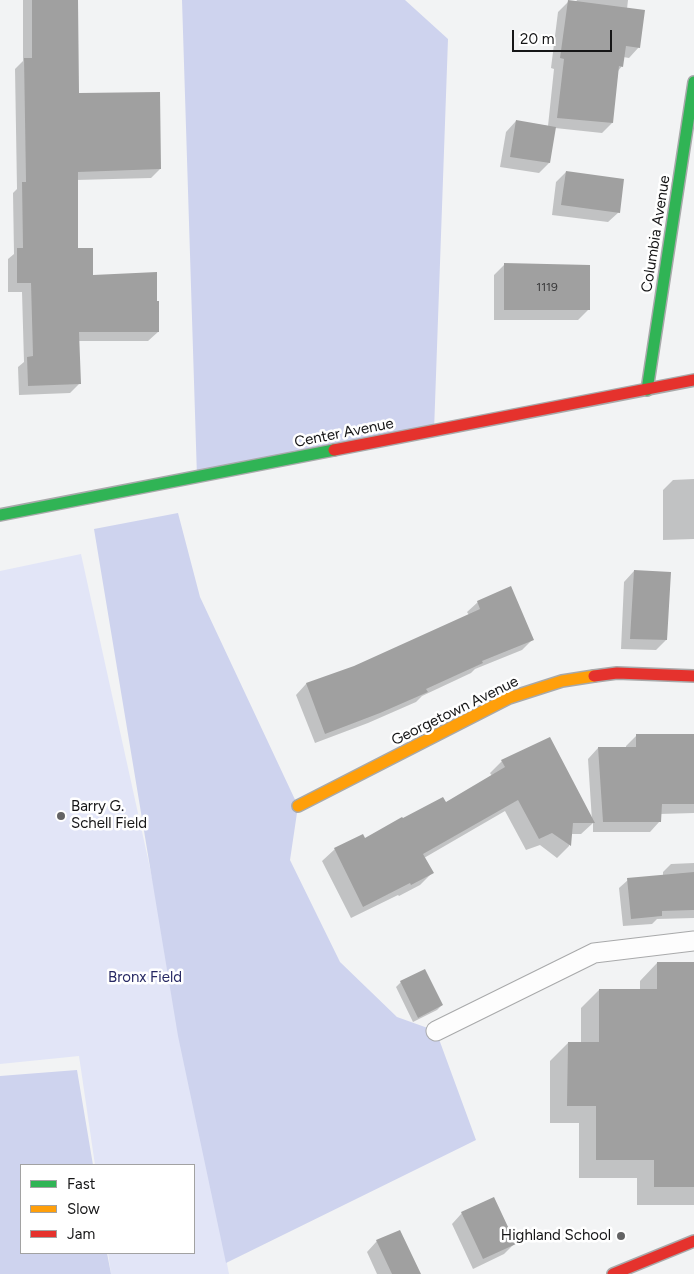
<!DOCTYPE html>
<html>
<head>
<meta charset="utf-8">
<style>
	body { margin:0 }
	#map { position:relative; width:694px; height:1274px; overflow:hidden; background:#f2f3f4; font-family:Figtree,sans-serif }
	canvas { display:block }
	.legend { position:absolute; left:20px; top:1164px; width:175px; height:90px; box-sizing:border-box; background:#fff; border:1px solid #a2a2a2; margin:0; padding:6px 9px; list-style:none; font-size:15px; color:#161617 }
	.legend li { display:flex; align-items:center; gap:10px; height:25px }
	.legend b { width:25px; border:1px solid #a2a2a2 }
	.scale { position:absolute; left:512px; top:30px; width:100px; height:22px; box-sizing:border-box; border:2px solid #161617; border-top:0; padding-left:6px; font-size:15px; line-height:18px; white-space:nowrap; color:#161617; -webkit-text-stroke:4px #fff; paint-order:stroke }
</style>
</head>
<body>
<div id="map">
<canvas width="694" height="1274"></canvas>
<ul class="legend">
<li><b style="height:6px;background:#30b455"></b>Fast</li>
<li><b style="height:6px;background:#ff9f0a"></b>Slow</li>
<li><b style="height:6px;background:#e5322d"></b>Jam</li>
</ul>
<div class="scale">20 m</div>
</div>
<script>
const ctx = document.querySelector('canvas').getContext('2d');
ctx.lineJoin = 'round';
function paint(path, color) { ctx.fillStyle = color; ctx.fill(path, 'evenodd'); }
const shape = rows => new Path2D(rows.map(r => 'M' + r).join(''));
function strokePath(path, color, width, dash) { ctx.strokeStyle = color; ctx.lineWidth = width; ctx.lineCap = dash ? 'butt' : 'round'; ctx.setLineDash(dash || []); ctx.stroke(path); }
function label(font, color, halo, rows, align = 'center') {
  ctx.font = font + ' Figtree,sans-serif'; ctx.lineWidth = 5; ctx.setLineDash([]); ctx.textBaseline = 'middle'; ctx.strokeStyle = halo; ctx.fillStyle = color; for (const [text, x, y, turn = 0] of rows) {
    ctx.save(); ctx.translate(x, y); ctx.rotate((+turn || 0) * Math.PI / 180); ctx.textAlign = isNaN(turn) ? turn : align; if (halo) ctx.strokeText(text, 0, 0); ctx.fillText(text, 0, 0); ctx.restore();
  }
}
paint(shape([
	[81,554,152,877,229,1274,111,1274,108,1253,194,1253,194,1165,95,1165,79,1056,0,1064,0,571]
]), '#e2e5f7');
paint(shape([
	[182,0,405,0,448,39,434,431,197,477],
	[178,513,200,597,298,806,290,860,340,962,397,1017,436,1031,476,1140,226,1263,178,1036,94,529],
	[77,1070,93,1165,21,1165,21,1253,107,1253,111,1274,0,1274,0,1076]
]), '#ced3ee');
paint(shape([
	[23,0,77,0,78,95,160,169,151,178,76,180,77,250,91,276,158,332,148,341,78,341,79,384,70,393,19,395,18,367,24,362,22,292,8,292,8,259,14,254,13,193,17,189,15,69,23,61],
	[577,0,628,0,627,9,639,47,629,58,623,57,622,66,618,71,612,123,602,133,555,128,549,163,539,173,500,167,506,132,516,121,548,126,554,69,551,68,558,12,569,1,576,2],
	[566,172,619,212,608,222,552,215,556,182],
	[504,265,588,310,578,320,494,320,494,275],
	[694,479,694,539,663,540,663,490,673,480],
	[634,571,666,640,656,650,621,649,624,582],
	[478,602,532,640,522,650,475,669,471,673,422,696,416,702,368,723,315,743,296,695,306,684,329,676,330,678,469,615,467,612],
	[637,735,694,735,694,813,660,814,660,821,650,832,593,832,593,823,581,834,571,834,569,846,557,858,540,845,526,850,505,811,424,858,432,873,420,885,399,896,398,895,351,918,322,861,335,849,365,840,445,804,492,776,490,773,502,761,592,821,588,759,598,748,626,748,626,746],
	[694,863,694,918,657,919,652,924,623,926,619,888,628,880,663,876,663,872,671,864],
	[657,963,694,963,694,1205,637,1205,637,1178,579,1178,579,1123,550,1123,550,1061,568,1043,581,1043,581,1008,599,990,640,990,640,981],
	[401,982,442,1005,437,1010,413,1022,396,987],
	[462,1213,514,1244,504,1254,473,1269,452,1224],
	[377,1241,419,1274,377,1274,367,1252]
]), '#0003');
paint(shape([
	[32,0,78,0,79,93,160,92,161,169,78,172,78,248,93,248,93,275,157,272,157,301,159,301,159,332,79,332,81,384,28,386,27,357,33,356,31,283,17,283,17,248,23,248,22,182,26,182,24,58,32,58],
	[568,0,645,10,640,48,626,46,623,67,619,66,613,123,557,118,564,59,560,58],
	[516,120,556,127,550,163,510,157],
	[566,171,624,179,620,213,561,205],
	[504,263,590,265,590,310,504,310],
	[634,570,671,572,667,640,630,639],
	[511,586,534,640,482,661,483,663,426,689,428,692,380,713,325,734,306,683,354,666,480,609,477,601],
	[636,734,694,734,694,804,662,804,661,822,603,822,598,747,636,747],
	[550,737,595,823,573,823,571,846,552,833,539,839,518,800,423,854,434,873,411,885,410,883,363,907,334,848,363,834,365,838,402,817,403,818,443,797,446,802,505,767,501,760],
	[694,872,694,910,662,911,662,916,631,919,627,878],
	[657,962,694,962,694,1187,654,1187,654,1160,596,1160,596,1106,567,1106,568,1042,599,1042,599,989,657,989],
	[425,969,443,1005,418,1018,400,981],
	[494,1197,516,1244,483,1259,461,1212],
	[400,1230,421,1274,392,1274,376,1240]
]), '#a0a0a0');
const lane = shape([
	[436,1031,594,953,694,941]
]);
const fast = shape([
	[647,390,694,82],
	[0,515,334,450]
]);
const slow = shape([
	[298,806,509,698,562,681,594,676]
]);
const jam = shape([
	[334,450,694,380],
	[594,676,617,673,694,676],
	[613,1274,694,1241]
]);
strokePath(lane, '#a8a9aa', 21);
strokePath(fast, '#a8a9aa', 14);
strokePath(slow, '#a8a9aa', 14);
strokePath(jam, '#a8a9aa', 14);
strokePath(lane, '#fdfdfd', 19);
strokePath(fast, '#30b455', 11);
strokePath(slow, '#ff9f0a', 11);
strokePath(jam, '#e5322d', 11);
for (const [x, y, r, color] of [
	[61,816,5,"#636364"],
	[621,1236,5,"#636364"]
]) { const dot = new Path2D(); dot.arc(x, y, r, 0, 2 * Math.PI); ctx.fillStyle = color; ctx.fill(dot); strokePath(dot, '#fff', 2); }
label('12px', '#383839', null, [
	["1119",547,287]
]);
label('15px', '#161617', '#fff', [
	["Columbia Avenue",656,234,-81],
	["Center Avenue",344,433,-11],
	["Georgetown Avenue",455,711,-26]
]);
label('15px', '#161617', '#fff', [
	["Barry G.",71,807],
	["Schell Field",71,824],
	["Highland School",611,1236,"right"]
], 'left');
label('15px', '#272964', '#fff', [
	["Bronx Field",145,978]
]);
</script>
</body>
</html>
